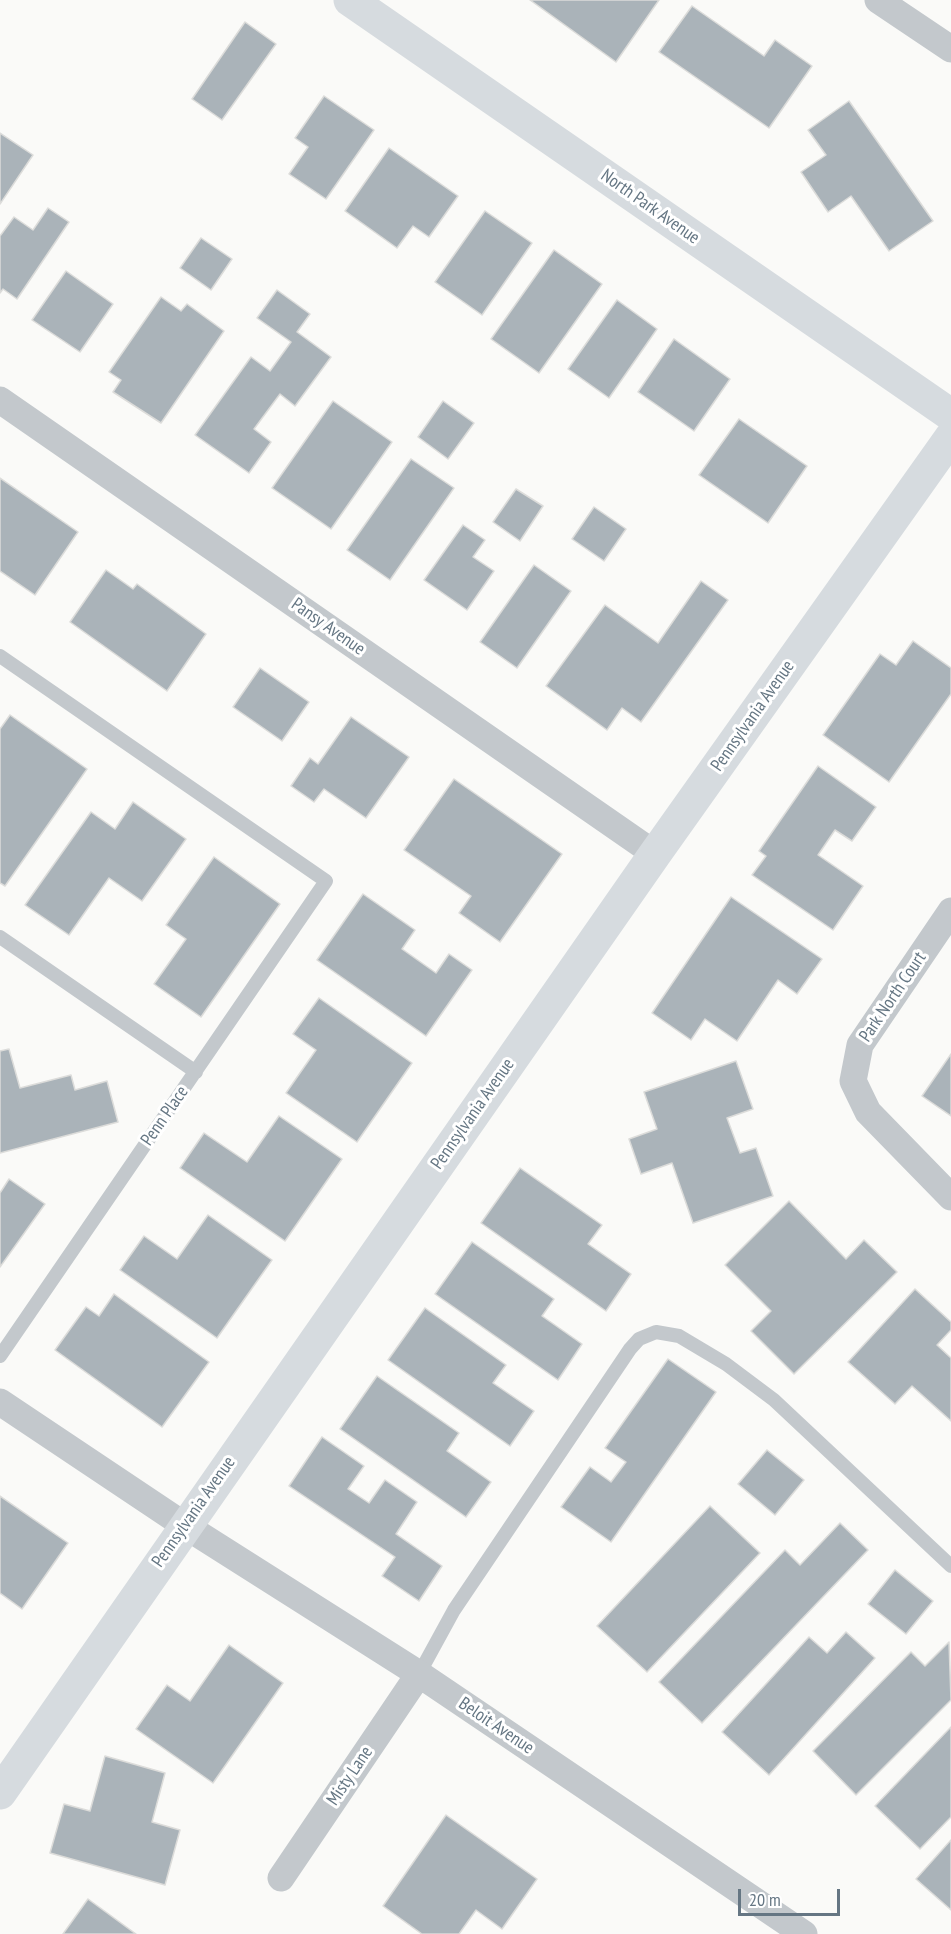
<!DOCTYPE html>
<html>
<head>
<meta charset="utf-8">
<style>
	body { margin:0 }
	#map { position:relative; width:951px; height:1934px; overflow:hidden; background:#fafaf8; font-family:"PT Sans Narrow",sans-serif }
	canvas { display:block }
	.scale { position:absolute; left:738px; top:1889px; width:102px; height:27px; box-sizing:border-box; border:3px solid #657683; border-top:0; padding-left:8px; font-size:18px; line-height:21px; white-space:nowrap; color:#657683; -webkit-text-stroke:4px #fff; paint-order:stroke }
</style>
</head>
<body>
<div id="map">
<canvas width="951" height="1934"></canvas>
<div class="scale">20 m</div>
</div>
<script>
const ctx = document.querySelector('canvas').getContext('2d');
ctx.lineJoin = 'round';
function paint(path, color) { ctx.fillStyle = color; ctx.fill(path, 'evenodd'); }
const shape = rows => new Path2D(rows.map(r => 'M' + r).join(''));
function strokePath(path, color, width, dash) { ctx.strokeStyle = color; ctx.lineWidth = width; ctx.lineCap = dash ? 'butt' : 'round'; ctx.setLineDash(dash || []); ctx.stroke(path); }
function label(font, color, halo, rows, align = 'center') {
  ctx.font = font + ' "PT Sans Narrow",sans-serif'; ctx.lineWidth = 6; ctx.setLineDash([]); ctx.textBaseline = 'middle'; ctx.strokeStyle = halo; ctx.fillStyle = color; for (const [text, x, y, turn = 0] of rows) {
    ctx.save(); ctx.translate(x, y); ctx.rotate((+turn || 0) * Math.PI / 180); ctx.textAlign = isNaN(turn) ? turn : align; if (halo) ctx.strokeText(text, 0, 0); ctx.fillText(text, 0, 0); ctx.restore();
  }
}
const building = shape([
	[530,0,659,0,616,62,530,0],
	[692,6,764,56,775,40,812,66,769,128,659,52,692,6],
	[245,22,276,44,222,120,192,99,245,22],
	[324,96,374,130,326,199,289,174,308,147,295,138,324,96],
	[849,101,933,221,889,251,851,196,828,212,801,172,826,155,808,130,849,101],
	[0,133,33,155,0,204,0,133],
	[389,148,458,196,429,237,413,226,397,248,345,211,389,148],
	[48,208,69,222,17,299,3,289,0,293,0,236,14,217,33,230,48,208],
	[485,211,532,243,482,315,435,282,485,211],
	[201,238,232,259,211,290,180,268,201,238],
	[554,250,602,284,539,373,491,339,554,250],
	[66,271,113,304,80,352,32,320,66,271],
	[277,290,310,314,297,332,331,357,295,406,280,394,254,429,271,442,249,473,195,435,251,357,270,371,291,342,257,318,277,290],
	[161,297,181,311,187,304,224,331,161,423,113,392,121,380,109,372,161,297],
	[617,300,657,329,609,398,568,369,617,300],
	[674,339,730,379,694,431,638,392,674,339],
	[333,401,392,442,331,529,272,488,333,401],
	[443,401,474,423,448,459,418,437,443,401],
	[739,419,807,466,768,523,699,475,739,419],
	[411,459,454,488,390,580,347,550,411,459],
	[0,478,78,532,35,595,0,571,0,478],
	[516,489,543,506,520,541,493,522,516,489],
	[594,507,626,529,604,561,572,539,594,507],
	[463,525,485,540,473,557,494,571,467,610,424,580,463,525],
	[534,565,571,591,517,668,480,642,534,565],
	[106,570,133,589,137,584,206,634,167,691,70,622,106,570],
	[701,581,728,600,641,722,622,708,607,730,546,686,605,605,658,643,701,581],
	[913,641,951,668,951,694,889,782,823,735,880,654,896,665,913,641],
	[260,668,309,702,282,741,233,707,260,668],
	[10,715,87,769,5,886,0,883,0,729,10,715],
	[351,717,409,757,366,818,324,789,314,802,291,786,310,758,318,764,351,717],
	[818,766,876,807,852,841,835,830,818,855,863,886,833,930,752,875,766,856,759,851,818,766],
	[454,779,562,854,500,942,459,913,471,896,404,850,454,779],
	[133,802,186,839,142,901,109,878,69,935,25,905,91,812,115,829,133,802],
	[214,857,280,904,201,1017,154,984,186,939,166,925,214,857],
	[363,894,415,930,402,949,436,973,449,954,472,970,426,1036,317,960,363,894],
	[731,897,822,959,797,994,778,980,737,1041,705,1019,691,1040,652,1013,731,897],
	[319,998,412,1063,357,1142,286,1093,316,1050,293,1034,319,998],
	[9,1049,20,1088,71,1075,75,1090,107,1081,118,1122,0,1153,0,1051,9,1049],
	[951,1054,951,1116,922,1096,951,1054],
	[736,1061,753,1109,727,1118,740,1153,756,1148,773,1196,693,1223,672,1163,641,1174,629,1139,657,1129,644,1092,736,1061],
	[279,1116,342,1159,285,1241,180,1168,204,1133,247,1162,279,1116],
	[520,1168,602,1225,588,1244,631,1274,606,1311,481,1223,520,1168],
	[9,1179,45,1204,0,1267,0,1193,9,1179],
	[789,1201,846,1259,864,1240,897,1272,794,1374,751,1331,771,1311,725,1265,789,1201],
	[208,1215,272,1260,217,1338,120,1270,144,1236,177,1259,208,1215],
	[472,1242,554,1299,542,1316,582,1344,558,1380,435,1294,472,1242],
	[915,1289,951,1322,951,1330,937,1345,951,1358,951,1421,912,1386,895,1404,848,1362,915,1289],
	[114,1294,209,1362,162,1427,55,1350,86,1307,99,1316,114,1294],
	[425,1308,506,1365,493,1383,534,1411,510,1446,388,1360,425,1308],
	[668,1359,716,1392,611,1542,561,1507,590,1467,611,1482,626,1462,605,1448,668,1359],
	[377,1376,459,1433,447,1451,491,1482,466,1517,340,1429,377,1376],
	[322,1437,364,1466,348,1489,369,1503,385,1480,417,1502,396,1534,442,1566,419,1601,382,1576,395,1557,289,1486,322,1437],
	[767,1450,804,1480,775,1515,738,1484,767,1450],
	[0,1496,68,1543,22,1609,0,1593,0,1496],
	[710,1506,760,1553,647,1672,597,1626,710,1506],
	[840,1523,868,1550,702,1723,659,1682,785,1550,800,1565,840,1523],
	[895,1570,933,1601,906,1634,868,1604,895,1570],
	[846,1632,875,1658,769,1775,722,1732,809,1637,827,1653,846,1632],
	[949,1642,951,1700,856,1795,813,1751,911,1652,925,1666,949,1642],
	[229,1645,283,1683,213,1783,136,1729,167,1685,190,1701,229,1645],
	[951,1727,951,1817,920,1849,875,1806,951,1727],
	[105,1756,165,1773,152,1822,180,1830,165,1885,50,1853,64,1804,90,1811,105,1756],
	[446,1815,537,1879,502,1929,476,1910,459,1934,422,1934,383,1906,446,1815],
	[951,1840,951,1910,916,1879,951,1840],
	[88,1899,136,1934,63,1934,88,1899]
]);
paint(building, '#aab3b9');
strokePath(building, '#dcdcda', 1.5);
strokePath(shape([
	[0,656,326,881,0,1356],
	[0,937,196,1072],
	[419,1674,454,1610,630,1349,639,1339,656,1332,679,1336,726,1364,774,1400,951,1566]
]), '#c3c8cc', 14);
strokePath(shape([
	[878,0,951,49],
	[0,400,655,854],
	[951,911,860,1045,853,1081,868,1112,951,1197],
	[0,1402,184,1525,419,1674,804,1934],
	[281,1878,419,1674]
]), '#c3c8cc', 27);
strokePath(shape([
	[350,0,951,415],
	[0,1793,655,854,951,437]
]), '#d6dbdf', 33);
label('18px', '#657683', '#fff', [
	["North Park Avenue",650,207,35],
	["Pansy Avenue",328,627,35],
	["Pennsylvania Avenue",753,716,-55],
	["Park North Court",893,997,-56],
	["Pennsylvania Avenue",473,1114,-55],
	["Penn Place",165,1116,-55],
	["Pennsylvania Avenue",194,1512,-55],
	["Beloit Avenue",496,1726,34],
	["Misty Lane",350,1776,-56]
]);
</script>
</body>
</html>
